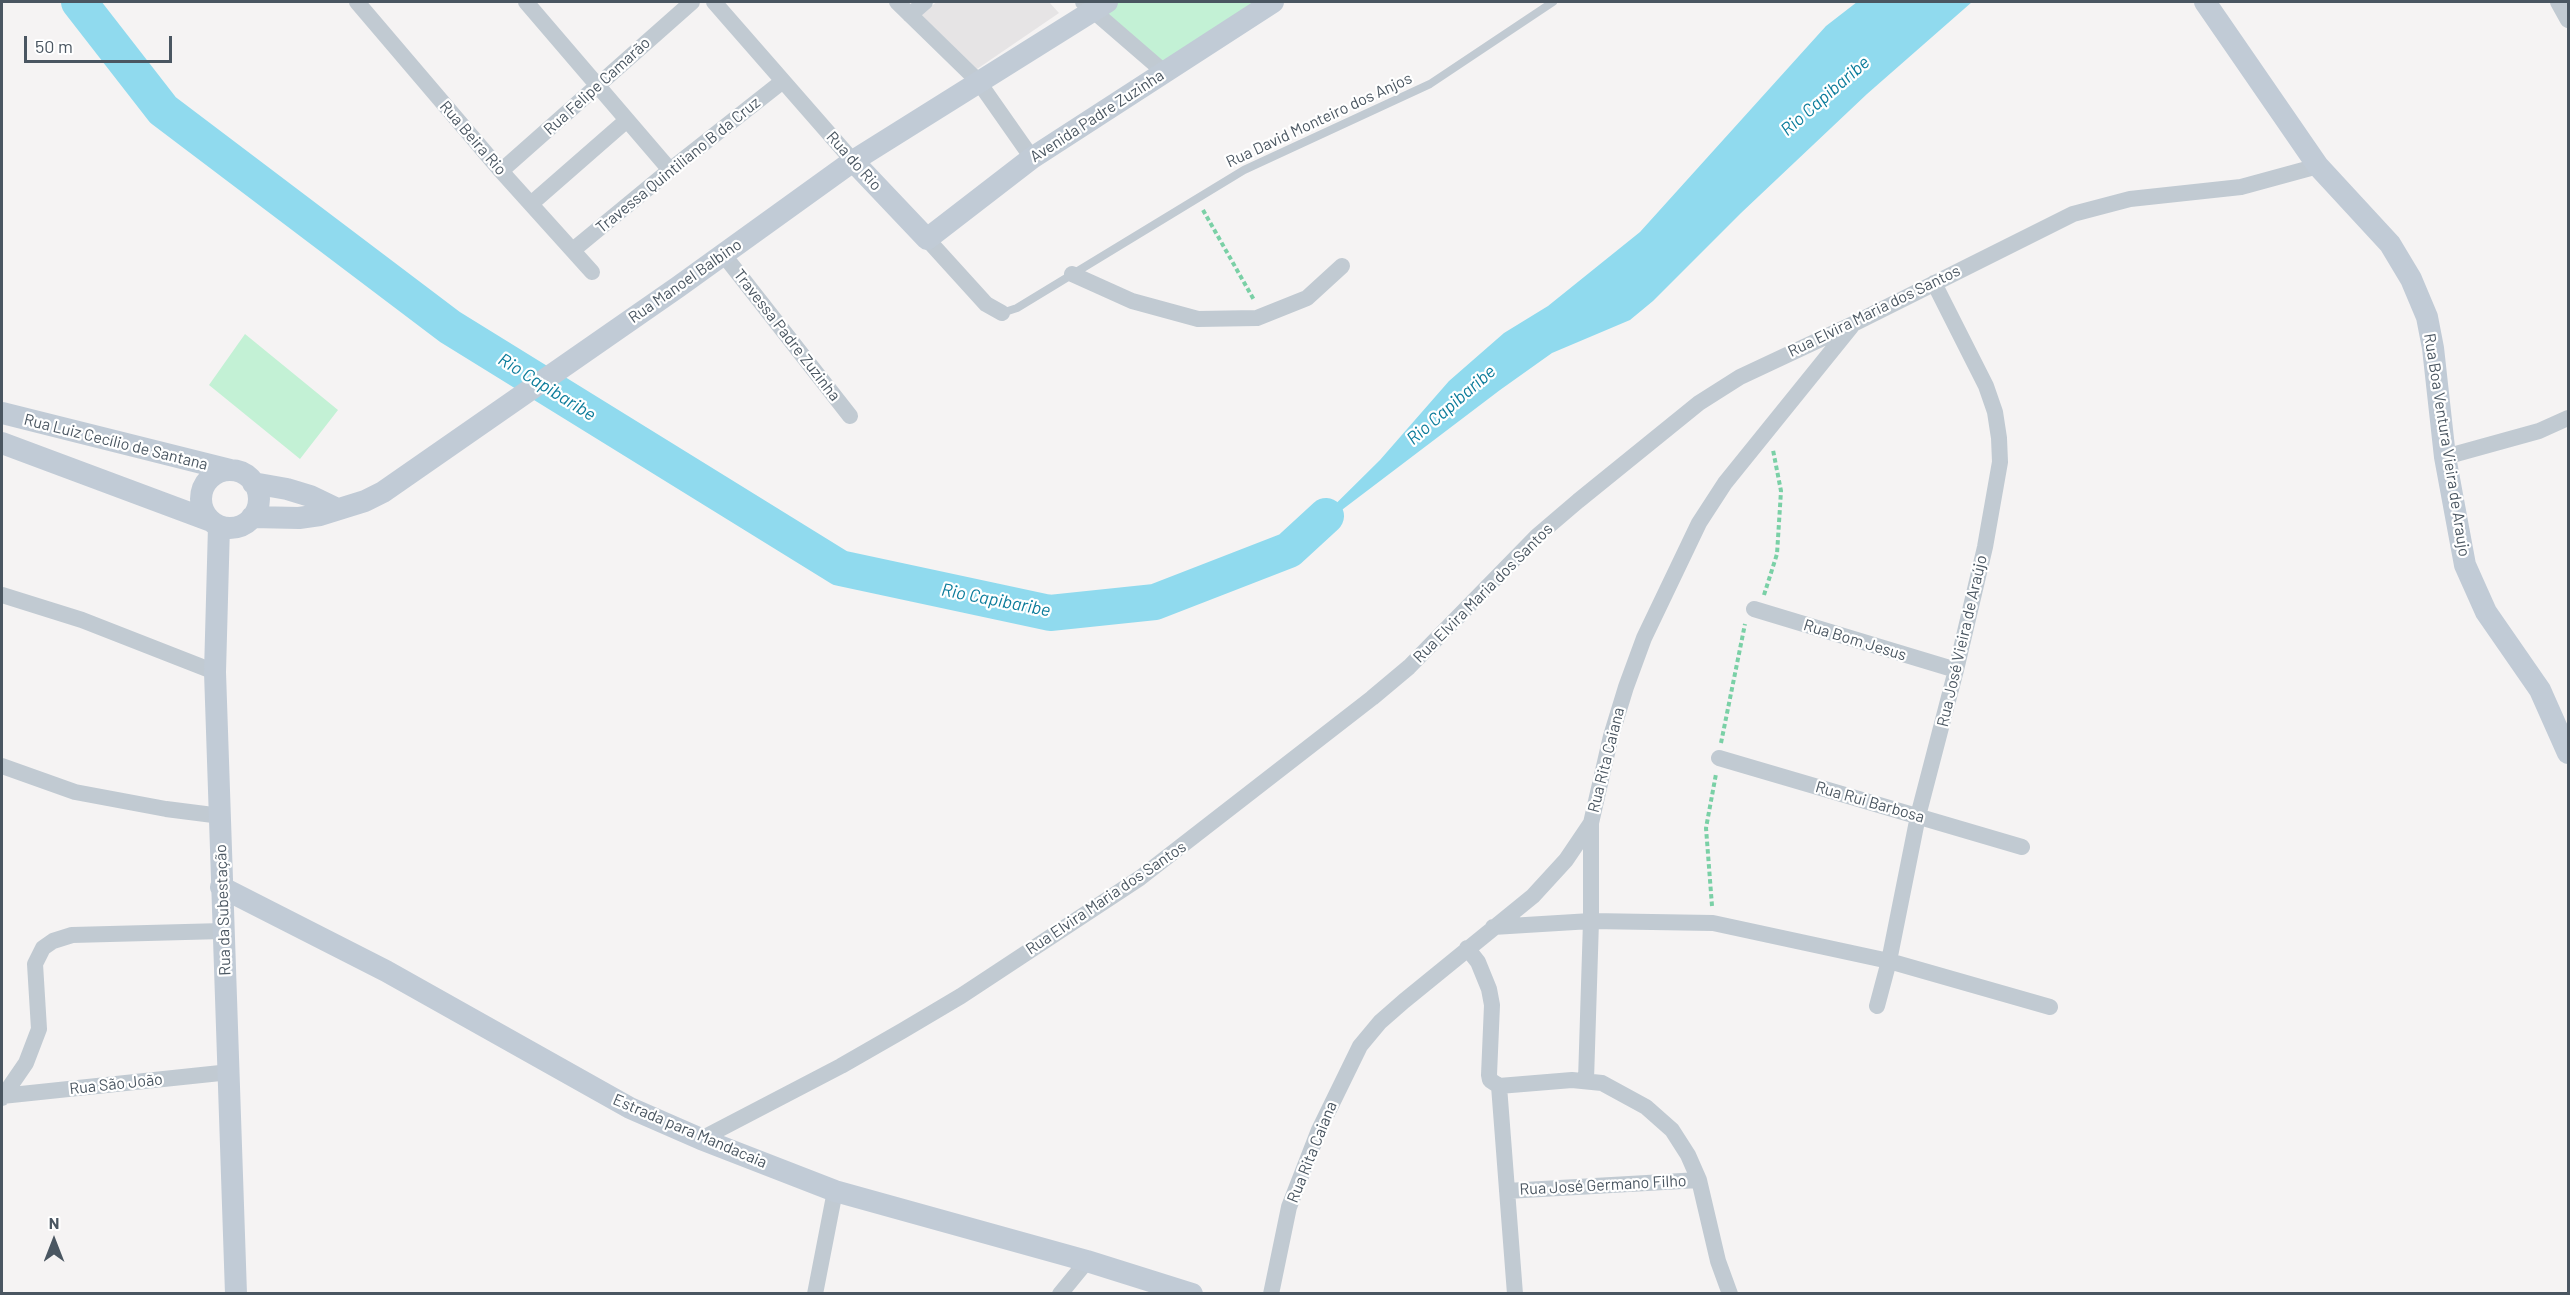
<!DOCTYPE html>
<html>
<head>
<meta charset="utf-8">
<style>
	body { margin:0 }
	#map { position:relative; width:2570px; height:1295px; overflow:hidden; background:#f5f3f3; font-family:Barlow,sans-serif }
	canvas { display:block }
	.frame { position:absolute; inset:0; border:3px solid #4a5661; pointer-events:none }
	.north { position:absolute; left:24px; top:1211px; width:60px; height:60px; -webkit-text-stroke:4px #fff; paint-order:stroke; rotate:0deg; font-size:16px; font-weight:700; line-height:24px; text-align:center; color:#4a5661 }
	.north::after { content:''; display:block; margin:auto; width:21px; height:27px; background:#4a5661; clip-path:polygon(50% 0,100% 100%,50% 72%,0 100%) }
	.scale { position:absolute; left:24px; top:36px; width:148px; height:27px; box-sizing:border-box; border:3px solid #4a5661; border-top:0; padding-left:8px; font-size:18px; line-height:21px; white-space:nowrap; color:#4a5661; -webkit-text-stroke:4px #fff; paint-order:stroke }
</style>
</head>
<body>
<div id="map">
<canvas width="2570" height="1295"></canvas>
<div class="frame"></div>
<div class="north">N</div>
<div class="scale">50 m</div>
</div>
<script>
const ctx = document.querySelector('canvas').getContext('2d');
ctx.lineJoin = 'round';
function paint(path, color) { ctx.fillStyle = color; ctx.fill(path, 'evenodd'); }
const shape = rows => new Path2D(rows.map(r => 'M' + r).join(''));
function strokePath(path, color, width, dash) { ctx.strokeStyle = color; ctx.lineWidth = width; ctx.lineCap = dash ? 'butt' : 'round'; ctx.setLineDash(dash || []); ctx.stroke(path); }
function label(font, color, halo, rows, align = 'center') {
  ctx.font = font + ' Barlow,sans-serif'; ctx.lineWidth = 4.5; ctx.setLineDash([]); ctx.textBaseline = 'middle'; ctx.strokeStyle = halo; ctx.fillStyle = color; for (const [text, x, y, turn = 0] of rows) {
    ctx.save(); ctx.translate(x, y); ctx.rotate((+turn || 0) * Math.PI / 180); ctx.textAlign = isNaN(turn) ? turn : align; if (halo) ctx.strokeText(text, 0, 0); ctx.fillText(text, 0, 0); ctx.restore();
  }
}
paint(shape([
	[937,2,1049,2,1059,13,977,69,920,14]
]), '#e6e4e5');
paint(shape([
	[1117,2,1266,2,1165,68,1101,11],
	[245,334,338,410,300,459,209,385]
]), '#c3f1d5');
paint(shape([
	[1857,2,1972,2,1867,94,1741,213,1653,301,1630,320,1552,353,1500,390,1289,550,1380,460,1449,381,1504,333,1548,306,1640,232,1826,26]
]), '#90daee');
strokePath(shape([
	[79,2,163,110,450,327,840,568,1050,613,1155,602,1289,550,1326,516]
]), '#90daee', 36);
strokePath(shape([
	[1203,210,1254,300],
	[1764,595,1777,554,1781,491,1773,450],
	[1721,743,1745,624],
	[1712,906,1706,828,1716,774]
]), '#7ad0a6', 4, [4.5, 3]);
strokePath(shape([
	[1002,313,1017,308,1244,170,1430,84,1553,2]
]), '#c1cad2', 8);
strokePath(shape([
	[357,2,501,171,592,272],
	[526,2,670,170],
	[714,2,853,161],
	[897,2,978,81,1032,158],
	[1083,2,1164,72],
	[2558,2,2568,20],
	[910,15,925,2],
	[501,171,692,2],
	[532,203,627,120],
	[927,239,986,304,1002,313],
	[573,250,670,170,783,81],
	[723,254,850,416],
	[1072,274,1132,301,1198,319,1257,318,1307,298,1342,266],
	[2445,457,2539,431,2568,418],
	[2,595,82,620,215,672],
	[1754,609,1956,670],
	[1719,758,2022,847],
	[2,766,75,792,166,809,221,816],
	[1493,927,1591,921,1713,923,1889,961,2050,1007],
	[1467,948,1478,962,1489,989,1492,1005,1489,1075,1490,1080,1499,1086],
	[1877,1006,1889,961,1918,816,1956,670,1985,547,2000,462,1999,438,1995,412,1986,386,1934,283],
	[1586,1080,1591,921,1591,823],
	[1499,1086,1572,1080,1602,1083,1646,1107,1672,1130,1688,1155,1699,1180,1718,1261,1730,1294],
	[1499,1086,1515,1294],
	[2,1096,230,1072],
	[2,1098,26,1063,39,1029,35,964,43,948,53,941,72,935,223,931],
	[701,1139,841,1066,902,1031,961,996,1140,878,1372,698,1409,667,1537,536,1578,501,1699,403,1740,377,1853,324,2073,214,2130,199,2241,187,2318,166],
	[1507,1191,1699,1180],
	[815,1294,835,1191],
	[1060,1294,1087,1261],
	[1271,1294,1289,1207,1319,1130,1360,1046,1380,1022,1404,1001,1533,896,1566,860,1591,823,1611,736,1626,687,1644,638,1699,523,1725,483,1851,327]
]), '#c1cad2', 16);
strokePath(shape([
	[2205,2,2318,166,2390,244,2411,279,2427,317,2433,348,2445,457,2465,565,2486,612,2540,690,2568,753],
	[853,161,927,239,1032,158,1273,2],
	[2,413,230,470],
	[2,443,211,521],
	'201 499a29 29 0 1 1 58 0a29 29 0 1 1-58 0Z',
	[253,483,287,489,310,496,337,509],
	[252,517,299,518,320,515,365,501,383,492,678,287,853,161,1107,2],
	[219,526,215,672,236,1294],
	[221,887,386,971,630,1108,701,1139,835,1191,1087,1261,1192,1294]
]), '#c1cbd6', 22);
label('16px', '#4a5661', '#fff', [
	["Rua Felipe Camarão",597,86,-42],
	["Avenida Padre Zuzinha",1097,116,-33],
	["Rua David Monteiro dos Anjos",1319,120,-25],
	["Rua Beira Rio",473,138,49],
	["Rua do Rio",854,161,48],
	["Travessa Quintiliano B da Cruz",678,165,-39],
	["Rua Manoel Balbino",685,281,-35],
	["Rua Elvira Maria dos Santos",1874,311,-26],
	["Travessa Padre Zuzinha",787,335,52],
	["Rua Luiz Cecílio de Santana",116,442,14],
	["Rua Boa Ventura Vieira de Araujo",2447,445,81],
	["Rua Elvira Maria dos Santos",1483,593,-45],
	["Rua Bom Jesus",1855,640,17],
	["Rua José Vieira de Araújo",1962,641,-77],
	["Rua Rita Caiana",1606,760,-76],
	["Rua Rui Barbosa",1870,802,16],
	["Rua Elvira Maria dos Santos",1106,898,-34],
	["Rua da Subestação",223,910,-92],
	["Rua São João",116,1084,-6],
	["Estrada para Mandacaia",690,1131,23],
	["Rua Rita Caiana",1312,1152,-68],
	["Rua José Germano Filho",1603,1185,-3]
]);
label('italic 18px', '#0c7c9b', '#fff', [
	["Rio Capibaribe",1825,96,-41],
	["Rio Capibaribe",547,387,32],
	["Rio Capibaribe",1451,405,-41],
	["Rio Capibaribe",996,600,11]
]);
</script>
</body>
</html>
